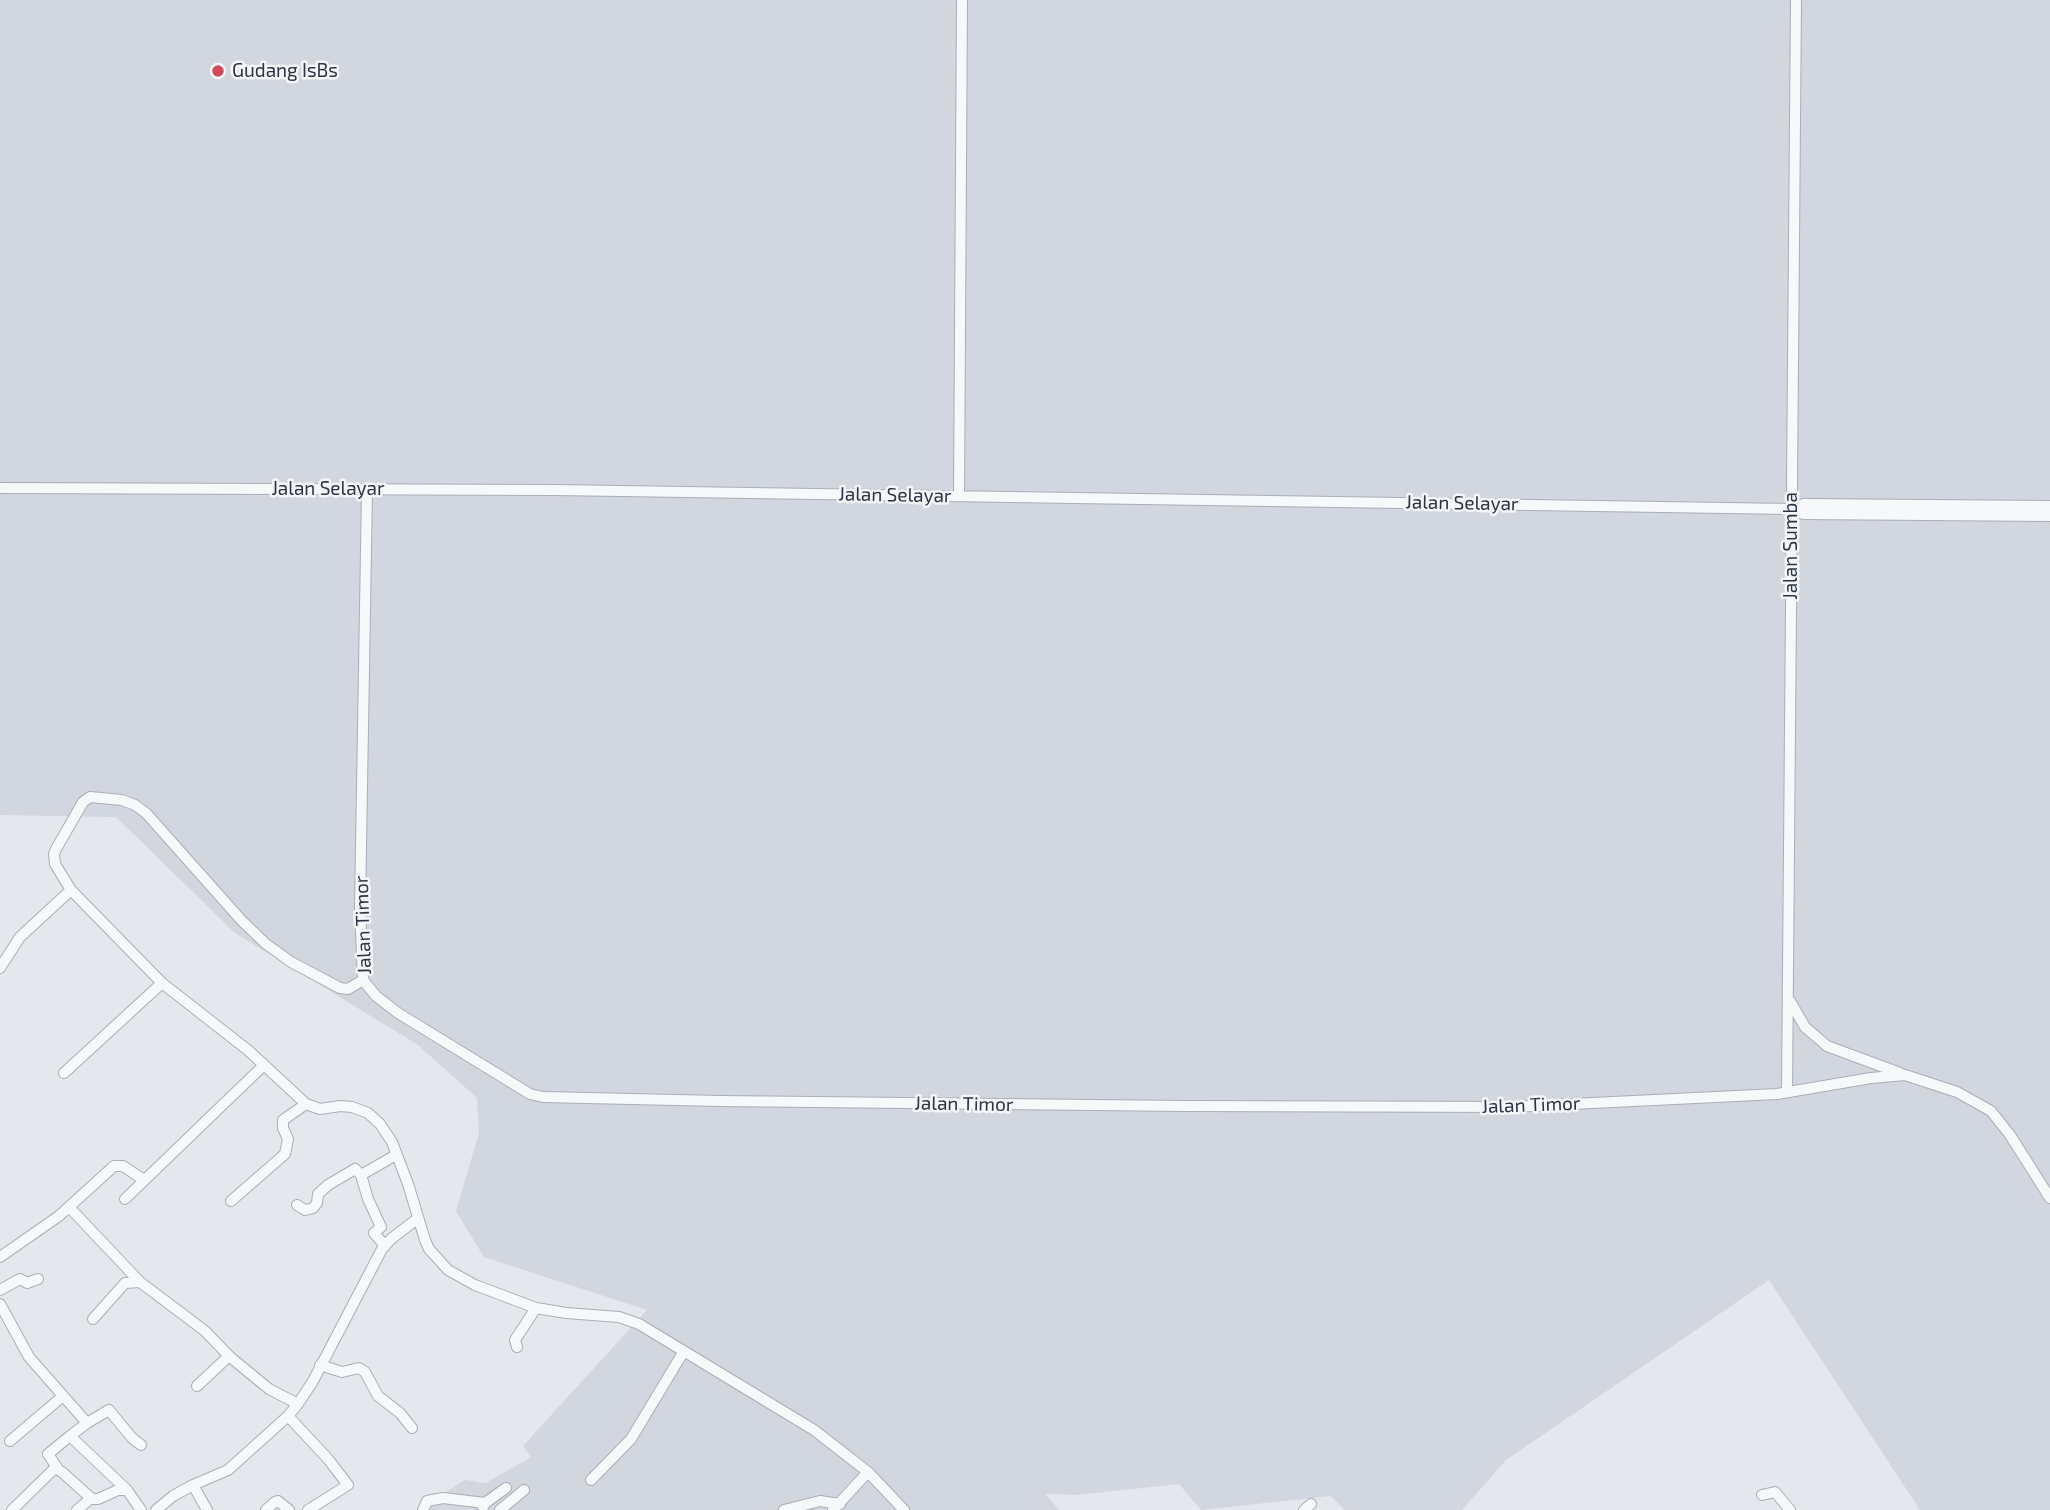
<!DOCTYPE html>
<html>
<head>
<meta charset="utf-8">
<style>
	body { margin:0 }
	canvas { display:block; background:#e4e7ec }
</style>
</head>
<body>
<canvas width="2050" height="1510"></canvas>
<script>
const ctx = document.querySelector('canvas').getContext('2d');
ctx.lineJoin = 'round';
function paint(path, color) { ctx.fillStyle = color; ctx.fill(path, 'evenodd'); }
const shape = rows => new Path2D(rows.map(r => 'M' + r).join(''));
function strokePath(path, color, width, dash) { ctx.strokeStyle = color; ctx.lineWidth = width; ctx.lineCap = dash ? 'butt' : 'round'; ctx.setLineDash(dash || []); ctx.stroke(path); }
function label(font, color, halo, rows, align = 'center') {
  ctx.font = font + ' "Exo 2",sans-serif'; ctx.lineWidth = 5; ctx.setLineDash([]); ctx.textBaseline = 'middle'; ctx.strokeStyle = halo; ctx.fillStyle = color; for (const [text, x, y, turn = 0] of rows) {
    ctx.save(); ctx.translate(x, y); ctx.rotate((+turn || 0) * Math.PI / 180); ctx.textAlign = isNaN(turn) ? turn : align; if (halo) ctx.strokeText(text, 0, 0); ctx.fillText(text, 0, 0); ctx.restore();
  }
}
paint(shape([
	[0,0,2050,0,2050,1510,1920,1510,1769,1280,1506,1460,1462,1510,1345,1510,1330,1496,1201,1510,1179,1484,1077,1495,1045,1494,1059,1510,418,1510,465,1480,486,1483,531,1457,523,1446,647,1310,484,1257,456,1211,479,1133,477,1098,418,1045,235,933,116,817,0,815]
]), '#d2d6de');
const minor = shape([
	[0,488,555,490,1791,509],
	[367,490,360,906,363,980,376,996,398,1013,530,1094,543,1097,720,1101,1187,1106,1511,1107,1777,1094,1871,1078,1905,1075,1957,1092,1991,1111,2010,1135,2050,1198],
	[959,496,962,0],
	[2050,506,1804,504,1791,509,1803,514,2050,516],
	[0,968,20,937,71,890],
	[363,980,348,989,340,988,291,962,266,944,242,921,146,813,135,805,122,800,90,797,83,802,56,849,54,854,55,864,71,890,162,983,249,1051,306,1104,320,1109,340,1106,352,1107,368,1113,380,1124,392,1142,408,1184,425,1240,429,1249,448,1270,475,1285,536,1308,566,1313,619,1317,639,1324,814,1430,868,1472,904,1510],
	[1790,1001,1805,1027,1827,1046,1900,1073],
	[64,1073,162,983],
	[1787,1092,1796,0],
	[361,1175,368,1199,381,1227,374,1233,385,1246],
	[125,1199,264,1065],
	[231,1201,285,1154,288,1139,283,1128,283,1120,306,1104],
	[297,1205,305,1210,313,1208,317,1203,318,1194,328,1185,355,1169,361,1175,396,1155],
	[69,1207,140,1282,205,1331,229,1356,269,1389,298,1404],
	[0,1257,59,1216,114,1166,123,1166,144,1180],
	[0,1290,20,1279,27,1283,38,1279],
	[0,1304,29,1357,87,1423,70,1436,127,1490],
	[93,1319,125,1283,140,1282],
	[517,1347,515,1340,536,1308],
	[320,1365,342,1372,359,1368,365,1372,378,1396,400,1413,412,1428],
	[197,1386,229,1356],
	[288,1416,328,1459,348,1485,308,1510],
	[87,1423,109,1410,132,1438,141,1445],
	[10,1441,63,1396],
	[58,1469,48,1454,70,1436],
	[591,1480,631,1439,684,1351],
	[193,1485,207,1510],
	[1762,1495,1775,1492,1790,1510],
	[483,1507,485,1503,506,1488],
	[12,1510,55,1468,62,1472,92,1499,98,1499,118,1490,127,1490,141,1510],
	[77,1510,90,1499],
	[156,1510,173,1496,193,1485,228,1470,288,1416,298,1404,313,1381,382,1249,391,1239,417,1219],
	[266,1510,275,1502,278,1501,289,1510],
	[423,1510,427,1501,443,1498,485,1503],
	[500,1510,524,1490],
	[784,1510,820,1501,840,1504],
	[833,1510,868,1472],
	[1304,1510,1311,1504]
]);
strokePath(minor, '#a9aeb7', 12);
strokePath(minor, '#f7f8fa', 10);
for (const [x, y, r, color] of [
	[218,71,7,"#d1495b"]
]) { const dot = new Path2D(); dot.arc(x, y, r, 0, 2 * Math.PI); ctx.fillStyle = color; ctx.fill(dot); strokePath(dot, '#f4f6f9', 2.5); }
label('19px', '#2b3445', '#f4f6f9', [
	["Gudang IsBs",232,71]
], 'left');
label('19px', '#2b3445', '#f4f6f9', [
	["Jalan Selayar",328,489],
	["Jalan Selayar",895,495,1],
	["Jalan Selayar",1462,503,1],
	["Jalan Sumba",1791,546,-90],
	["Jalan Timor",363,925,-92],
	["Jalan Timor",964,1104,1],
	["Jalan Timor",1531,1105,-2]
]);
</script>
</body>
</html>
